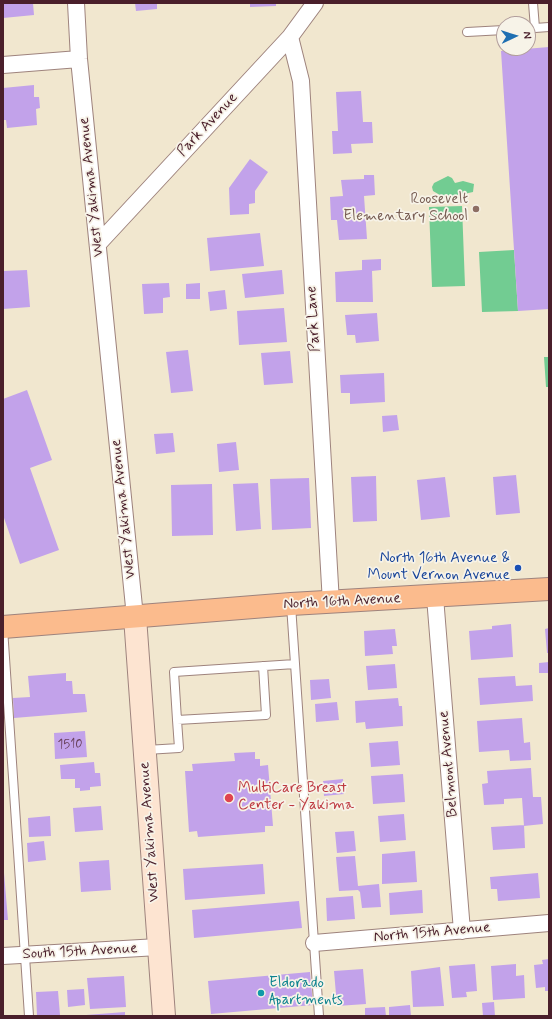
<!DOCTYPE html>
<html>
<head>
<meta charset="utf-8">
<style>
	body { margin:0 }
	#map { position:relative; width:552px; height:1019px; overflow:hidden; background:#f1e7cf; font-family:Mynerve,sans-serif }
	canvas { display:block }
	.frame { position:absolute; inset:0; border:4px solid #4a1f2b; pointer-events:none }
	.north { position:absolute; left:496px; top:16px; width:40px; height:40px; box-sizing:border-box; background:#f7f3e8; border:1px solid #b29e9c; border-radius:50%; rotate:86deg; font-size:11px; font-weight:700; line-height:16px; text-align:center; color:#4a1f2b }
	.north::after { content:''; display:block; margin:auto; width:14px; height:18px; background:#1f6fb2; clip-path:polygon(50% 0,100% 100%,50% 72%,0 100%) }
</style>
</head>
<body>
<div id="map">
<canvas width="552" height="1019"></canvas>
<div class="frame"></div>
<div class="north">N</div>
</div>
<script>
const ctx = document.querySelector('canvas').getContext('2d');
ctx.lineJoin = 'round';
function paint(path, color) { ctx.fillStyle = color; ctx.fill(path, 'evenodd'); }
const shape = rows => new Path2D(rows.map(r => 'M' + r).join(''));
function strokePath(path, color, width, dash) { ctx.strokeStyle = color; ctx.lineWidth = width; ctx.lineCap = dash ? 'butt' : 'round'; ctx.setLineDash(dash || []); ctx.stroke(path); }
function label(font, color, halo, rows, align = 'center') {
  ctx.font = font + ' Mynerve,sans-serif'; ctx.lineWidth = 3.5; ctx.setLineDash([]); ctx.textBaseline = 'middle'; ctx.strokeStyle = halo; ctx.fillStyle = color; for (const [text, x, y, turn = 0] of rows) {
    ctx.save(); ctx.translate(x, y); ctx.rotate((+turn || 0) * Math.PI / 180); ctx.textAlign = isNaN(turn) ? turn : align; if (halo) ctx.strokeText(text, 0, 0); ctx.fillText(text, 0, 0); ctx.restore();
  }
}
paint(shape([
	[448,176,452,178,455,183,463,181,474,184,473,192,445,198,433,191,432,187,434,183],
	[462,206,465,286,432,287,429,207],
	[514,250,518,311,482,312,479,252],
	[544,357,549,357,549,387,546,387]
]), '#72cc92');
paint(shape([
	[3,3,33,3,34,15,3,18],
	[135,3,157,3,157,9,136,11],
	[250,3,276,3,276,6,250,7],
	[549,47,549,309,518,311,501,51],
	[34,85,34,97,39,97,40,108,36,109,37,125,7,128,6,120,3,120,3,88],
	[361,91,363,122,372,122,373,143,351,144,352,153,333,154,332,131,338,131,336,92],
	[250,159,268,172,255,191,255,203,249,204,249,214,230,215,229,188],
	[364,175,374,175,375,195,364,196,367,239,339,240,337,220,331,220,330,197,343,196,341,180,364,179],
	[260,233,264,266,210,271,207,238],
	[381,259,381,270,372,271,373,302,336,302,335,272,362,270,362,260],
	[27,270,30,307,3,309,3,271],
	[282,270,284,294,245,298,242,274],
	[169,283,170,297,163,298,163,313,144,314,142,284],
	[200,283,200,299,186,299,186,284],
	[225,290,227,309,210,311,208,292],
	[284,308,287,342,239,345,237,311],
	[377,313,379,341,356,343,355,335,347,335,345,315],
	[188,350,193,391,171,393,166,352],
	[290,351,293,383,264,385,261,353],
	[384,373,385,402,350,404,350,393,341,393,340,375],
	[27,390,52,460,30,468,59,550,20,564,3,515,3,399],
	[397,415,399,430,383,432,382,416],
	[173,433,175,452,156,454,154,434],
	[236,442,239,470,219,472,217,444],
	[516,475,520,513,496,515,493,477],
	[376,476,377,521,353,522,351,477],
	[445,477,450,517,421,520,417,480],
	[309,478,311,528,272,530,270,479],
	[258,483,261,529,236,531,233,484],
	[212,484,213,535,172,536,171,485],
	[511,624,513,657,471,660,469,631,492,629,492,626],
	[549,628,549,653,547,653,545,629],
	[395,629,397,646,392,646,393,654,365,656,364,631],
	[549,662,549,673,539,673,539,663],
	[395,664,397,688,368,690,366,666],
	[66,673,66,681,72,681,73,694,85,694,87,712,14,718,13,698,30,697,28,676],
	[515,676,516,686,532,685,533,701,480,705,478,678],
	[329,679,331,698,311,700,310,680],
	[398,698,399,706,402,706,403,726,366,729,365,722,356,723,355,701],
	[337,702,339,720,316,722,315,704],
	[522,718,524,743,530,742,531,760,510,761,509,750,479,752,477,721],
	[85,731,87,757,55,759,54,733],
	[398,741,400,765,371,767,369,743],
	[255,752,255,759,260,759,260,766,268,765,273,826,265,826,265,832,198,837,197,831,189,832,185,771,193,771,192,764,235,761,234,753],
	[94,762,95,773,100,773,101,786,90,787,90,790,80,791,80,788,75,788,75,779,61,779,60,765],
	[531,768,533,797,541,797,543,824,524,826,522,798,504,799,504,804,484,805,482,784,488,783,487,771],
	[403,774,405,802,373,804,371,776],
	[343,779,344,794,324,796,323,781],
	[101,806,103,830,75,832,73,808],
	[404,814,406,840,380,842,378,816],
	[50,816,51,836,29,837,28,818],
	[524,825,525,848,493,850,491,827],
	[354,831,356,851,337,853,335,832],
	[44,841,46,860,28,862,27,843],
	[415,851,417,882,382,884,382,854],
	[355,856,358,886,379,884,381,907,362,908,360,892,358,890,339,891,336,857],
	[109,860,111,890,81,892,79,862],
	[3,861,8,920,3,920],
	[263,864,265,894,185,900,183,869],
	[538,873,540,898,498,901,497,889,491,889,490,877],
	[422,890,423,913,390,915,389,893],
	[353,896,355,919,327,921,326,898],
	[299,901,302,928,194,938,192,910],
	[549,959,549,991,545,991,545,987,536,988,534,965,543,964,542,960],
	[475,964,477,991,466,992,467,997,452,998,449,966],
	[516,964,516,976,524,975,525,998,493,1000,491,966],
	[440,967,444,1006,413,1007,411,971],
	[363,969,366,1004,337,1006,334,971],
	[310,972,313,1005,211,1014,208,981],
	[124,976,126,1007,90,1009,87,978],
	[84,989,85,1005,68,1007,67,990],
	[58,991,60,1015,37,1016,36,992],
	[494,1002,495,1016,483,1016,482,1003],
	[410,1005,411,1016,389,1016,389,1007],
	[385,1007,386,1016,365,1016,365,1008],
	[125,1012,125,1016,86,1016,86,1015]
]), '#c2a2ea');
const lane = shape([
	[533,3,535,28,549,27],
	[467,32,504,30],
	[291,605,319,1016],
	[3,628,29,1016],
	[263,666,266,715,177,720,174,672,295,664],
	[146,750,179,748,177,720]
]);
const street = shape([
	[76,3,79,59,135,617],
	[290,37,301,81,331,603],
	[3,65,79,59],
	[98,244,290,37,315,3],
	[435,597,462,931],
	[314,943,549,923],
	[3,956,158,947]
]);
const secondary = shape([
	[135,617,164,1016]
]);
const primary = shape([
	[3,627,291,604,549,589]
]);
strokePath(lane, '#9e837d', 10);
strokePath(street, '#9e837d', 18);
strokePath(secondary, '#9e837d', 24);
strokePath(primary, '#9e837d', 24);
strokePath(lane, '#fff', 8);
strokePath(street, '#fff', 16);
strokePath(secondary, '#fde4d1', 22);
strokePath(primary, '#fbbb8d', 22);
for (const [x, y, r, color] of [
	[476,209,4,"#8d6e63"],
	[518,568,4,"#1a4fb4"],
	[229,798,5,"#e0444e"],
	[261,993,4,"#0f9aa8"]
]) { const dot = new Path2D(); dot.arc(x, y, r, 0, 2 * Math.PI); ctx.fillStyle = color; ctx.fill(dot); strokePath(dot, '#f7f3e8', 1.5); }
label('13px', '#68405b', null, [
	["1510",70,745]
]);
label('15px', '#4a1f2b', '#f7f3e8', [
	["Park Avenue",208,125,-47],
	["West Yakima Avenue",92,187,-96],
	["Park Lane",314,319,-93],
	["West Yakima Avenue",124,509,-96],
	["North 16th Avenue",342,602,-3],
	["Belmont Avenue",449,764,-95],
	["West Yakima Avenue",150,832,-94],
	["North 15th Avenue",432,933,-5],
	["South 15th Avenue",80,952,-3]
]);
label('15px', '#785e54', '#f7f3e8', [
	["Roosevelt",468,200],
	["Elementary School",468,217]
], 'right');
label('15px', '#164399', '#f7f3e8', [
	["North 16th Avenue &",510,559],
	["Mount Vernon Avenue",510,576]
], 'right');
label('15px', '#be3a42', '#f7f3e8', [
	["MultiCare Breast",238,789],
	["Center - Yakima",238,806]
], 'left');
label('15px', '#0d838f', '#f7f3e8', [
	["Eldorado",269,984],
	["Apartments",269,1001]
], 'left');
</script>
</body>
</html>
